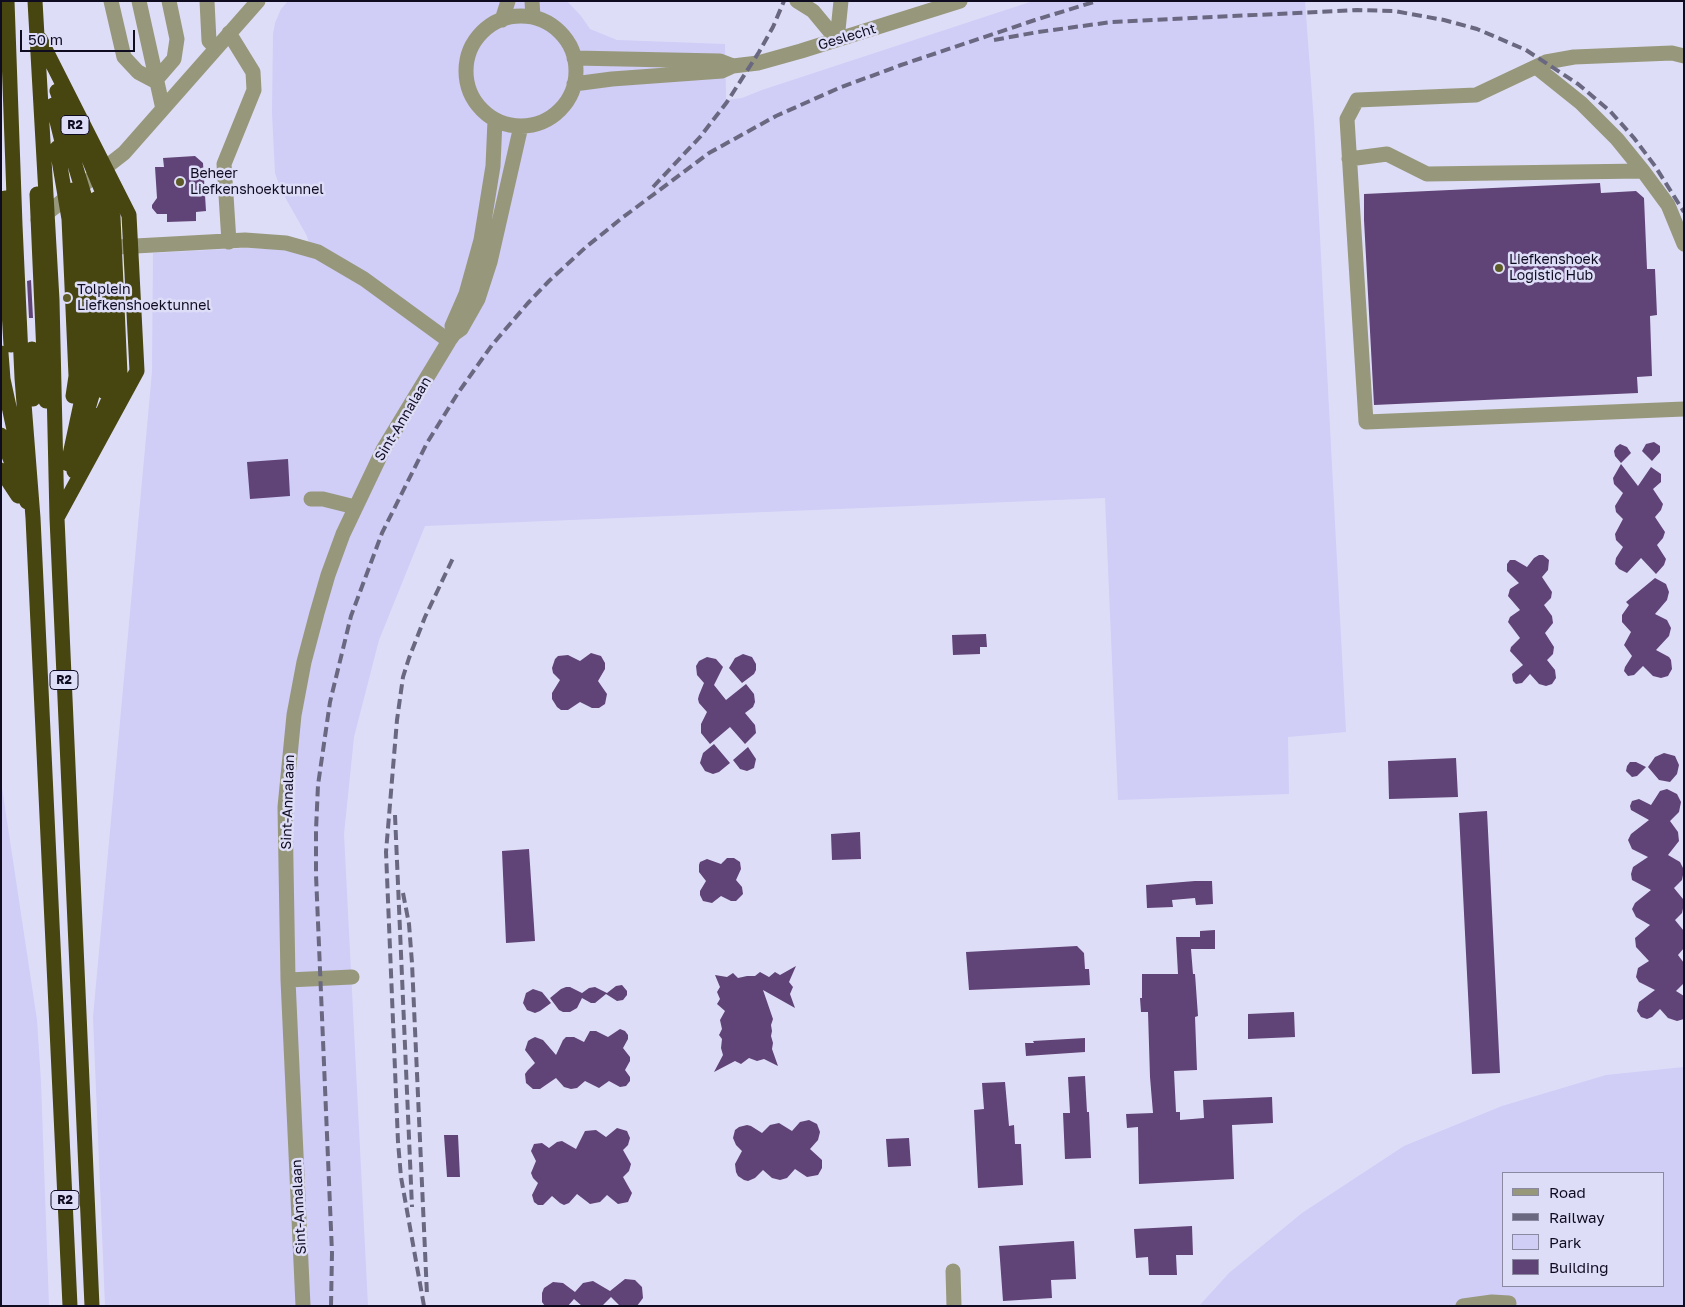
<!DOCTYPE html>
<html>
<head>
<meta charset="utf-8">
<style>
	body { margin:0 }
	#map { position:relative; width:1685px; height:1307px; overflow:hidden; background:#deddf7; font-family:"Golos Text",sans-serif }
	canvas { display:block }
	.frame { position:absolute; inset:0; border:2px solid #0f0c22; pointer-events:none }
	.legend { position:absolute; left:1502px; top:1172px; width:162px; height:115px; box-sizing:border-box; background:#deddf7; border:1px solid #8b89a2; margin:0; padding:6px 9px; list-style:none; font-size:15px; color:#0f0c22 }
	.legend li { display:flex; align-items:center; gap:10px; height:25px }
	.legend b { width:25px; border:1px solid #8b89a2 }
	.scale { position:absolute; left:20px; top:30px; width:115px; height:22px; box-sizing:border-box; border:2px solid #0f0c22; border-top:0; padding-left:6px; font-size:15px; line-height:18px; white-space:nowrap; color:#0f0c22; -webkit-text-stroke:4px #deddf7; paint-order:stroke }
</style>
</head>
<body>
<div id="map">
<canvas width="1685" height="1307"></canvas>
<div class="frame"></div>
<ul class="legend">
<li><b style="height:6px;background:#97987b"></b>Road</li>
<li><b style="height:6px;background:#6a6880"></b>Railway</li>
<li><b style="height:14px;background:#d0cdf7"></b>Park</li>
<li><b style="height:14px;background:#604377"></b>Building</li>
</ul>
<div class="scale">50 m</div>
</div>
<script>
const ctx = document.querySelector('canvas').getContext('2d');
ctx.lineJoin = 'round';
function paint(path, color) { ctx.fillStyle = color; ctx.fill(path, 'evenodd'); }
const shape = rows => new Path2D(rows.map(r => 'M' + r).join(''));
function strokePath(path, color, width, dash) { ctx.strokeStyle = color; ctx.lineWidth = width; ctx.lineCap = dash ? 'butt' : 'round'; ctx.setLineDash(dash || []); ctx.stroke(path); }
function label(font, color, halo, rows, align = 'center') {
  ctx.font = font + ' "Golos Text",sans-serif'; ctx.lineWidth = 5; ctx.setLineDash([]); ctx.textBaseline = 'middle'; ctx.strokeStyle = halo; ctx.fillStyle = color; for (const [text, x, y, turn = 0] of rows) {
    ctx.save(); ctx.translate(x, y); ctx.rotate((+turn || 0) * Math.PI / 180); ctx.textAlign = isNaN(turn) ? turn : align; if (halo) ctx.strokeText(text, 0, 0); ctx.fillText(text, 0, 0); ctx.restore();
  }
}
paint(shape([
	[288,1,567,1,581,16,590,29,617,40,725,44,726,100,742,98,762,90,1033,1,1305,1,1314,123,1346,732,1288,737,1289,794,1118,800,1105,498,425,526,379,640,354,737,344,834,368,1306,105,1306,93,1017,152,372,153,253,245,248,284,249,310,247,307,236,281,190,275,173,272,113,273,34,275,23,281,9],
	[1,781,37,1020,41,1082,49,1306,1,1306],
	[1684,1067,1684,1306,1199,1306,1229,1273,1302,1213,1404,1146,1502,1106,1606,1075],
	[1504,1173,1664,1173,1664,1286,1504,1286]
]), '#d0cdf7');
paint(shape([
	[195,156,203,163,206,211,196,212,196,221,167,222,167,214,157,214,152,208,152,205,157,198,155,167,164,167,163,158],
	[1600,183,1601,193,1636,191,1644,198,1647,269,1655,269,1657,315,1650,316,1652,376,1637,377,1638,393,1374,405,1364,220,1364,194],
	[31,280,33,318,29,318,27,281],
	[1654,442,1660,446,1660,452,1652,461,1642,451,1646,444],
	[1620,444,1627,447,1631,453,1621,463,1615,456,1614,451,1616,447],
	[288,459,290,496,250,499,247,462],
	[1621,464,1638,486,1651,467,1661,474,1661,482,1653,489,1663,504,1661,510,1655,517,1665,532,1663,538,1657,545,1666,559,1664,565,1656,574,1641,558,1627,573,1619,569,1615,564,1616,558,1623,547,1616,540,1615,534,1623,519,1616,512,1615,506,1623,493,1614,484,1613,478],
	[1539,555,1543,555,1549,560,1548,570,1542,577,1552,592,1551,598,1544,605,1552,616,1553,623,1545,633,1554,647,1553,654,1547,660,1555,670,1556,678,1552,684,1546,686,1539,684,1530,674,1522,683,1516,684,1513,681,1512,674,1523,665,1510,651,1511,647,1520,638,1508,622,1510,617,1520,610,1508,596,1510,589,1519,583,1507,571,1507,564,1510,560,1515,560,1527,567,1534,558],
	[1655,578,1666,584,1669,592,1667,600,1655,614,1667,620,1671,628,1669,636,1656,650,1669,657,1671,660,1672,669,1668,676,1661,678,1653,676,1643,666,1634,675,1628,676,1624,671,1625,667,1632,656,1624,645,1631,632,1622,622,1622,615,1629,605,1626,602],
	[986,634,987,647,980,647,980,654,953,655,952,635],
	[591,653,601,656,605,663,605,669,598,681,607,694,605,704,599,708,592,708,580,702,568,710,561,710,557,707,552,699,552,693,560,680,553,673,552,668,555,659,558,656,568,655,580,661],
	[743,654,752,657,756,664,756,670,754,674,742,683,729,668,735,658],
	[707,657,716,659,723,667,714,685,726,700,746,684,754,694,755,702,753,707,745,713,755,725,756,733,745,744,730,727,710,744,701,733,701,724,707,712,699,703,698,699,699,695,704,683,697,675,696,666,699,661],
	[714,744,730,763,719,772,713,774,705,771,700,763,703,753],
	[748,747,756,759,754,768,747,771,740,769,733,760],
	[1664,753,1675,756,1679,765,1677,774,1670,782,1659,780,1648,767,1655,757],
	[1456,758,1458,797,1389,799,1388,761],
	[1630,762,1636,762,1646,767,1637,776,1632,777,1626,771,1627,766],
	[1667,789,1677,794,1681,802,1679,812,1670,821,1678,832,1679,841,1668,855,1680,862,1684,870,1682,880,1674,888,1683,899,1684,904,1682,913,1675,920,1684,931,1684,948,1678,955,1684,963,1684,983,1676,991,1684,996,1684,1019,1677,1021,1668,1018,1660,1009,1652,1017,1647,1019,1641,1017,1637,1011,1639,1002,1655,990,1639,982,1636,977,1638,968,1649,961,1636,947,1635,938,1650,925,1636,917,1632,909,1635,903,1651,890,1632,880,1631,874,1633,867,1648,857,1632,849,1628,840,1631,834,1649,820,1631,810,1630,806,1632,801,1639,799,1651,805,1660,791],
	[1487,811,1500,1073,1472,1074,1459,813],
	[860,832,861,859,832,860,831,834],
	[529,849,535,941,506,943,502,851],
	[727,858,734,858,740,862,741,869,736,880,742,887,743,894,736,901,731,901,721,896,712,903,703,901,700,895,700,891,706,881,699,872,699,865,700,862,707,859,721,864],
	[1195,881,1212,881,1213,904,1196,905,1195,898,1172,900,1173,907,1147,908,1146,885],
	[1215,930,1215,949,1191,949,1193,974,1195,974,1198,1016,1195,1017,1197,1070,1174,1071,1176,1112,1180,1112,1180,1120,1204,1118,1203,1100,1272,1097,1273,1123,1232,1125,1234,1179,1139,1184,1138,1127,1127,1128,1126,1114,1153,1113,1150,1077,1148,1012,1141,1012,1140,998,1142,998,1142,974,1178,974,1176,937,1200,937,1200,931],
	[1077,946,1084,953,1085,969,1089,969,1090,985,969,990,966,952],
	[796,966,789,982,793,987,790,994,795,1008,763,990,773,1019,771,1025,772,1031,771,1036,773,1043,772,1049,778,1066,764,1059,757,1061,749,1058,741,1064,735,1061,714,1072,723,1055,721,1048,722,1039,719,1035,722,1029,720,1020,725,1011,717,1004,720,999,717,992,720,987,715,975,727,977,733,973,738,978,747,976,755,976,760,972,769,977,775,972,780,975],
	[622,985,627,991,627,995,623,1000,617,1001,606,994,595,1003,591,1003,582,998,577,1008,570,1012,563,1012,559,1010,550,998,561,989,566,987,570,987,582,993,589,988,595,987,607,993,616,986],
	[533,989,542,992,551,1003,540,1011,535,1013,527,1010,523,1003,526,993],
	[1294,1012,1295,1037,1248,1039,1248,1014],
	[620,1029,625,1031,628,1035,628,1039,623,1048,630,1057,630,1061,625,1070,630,1077,630,1081,626,1086,620,1087,609,1081,599,1088,585,1081,577,1088,571,1089,564,1087,556,1078,540,1089,533,1089,526,1083,525,1074,528,1070,535,1063,525,1050,528,1041,531,1039,535,1037,543,1040,556,1055,563,1040,566,1037,574,1037,584,1042,590,1031,596,1031,608,1037],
	[1085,1038,1085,1052,1026,1056,1025,1043,1034,1043,1033,1041],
	[1085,1076,1087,1112,1089,1112,1091,1158,1065,1159,1063,1113,1070,1113,1068,1077],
	[1005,1082,1009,1126,1014,1125,1015,1144,1021,1144,1023,1185,978,1188,974,1110,984,1109,982,1083],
	[809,1120,817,1124,820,1132,818,1140,810,1149,822,1160,822,1168,818,1175,807,1177,795,1169,787,1178,780,1180,772,1178,763,1170,755,1178,748,1181,744,1180,738,1176,736,1172,735,1164,742,1151,736,1145,733,1138,735,1130,739,1127,747,1125,751,1126,762,1133,770,1125,779,1123,792,1131,800,1122],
	[617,1128,627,1131,630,1138,628,1145,623,1150,631,1164,629,1171,623,1177,632,1193,628,1202,618,1204,607,1195,600,1202,590,1204,577,1194,569,1203,564,1205,560,1203,552,1196,543,1205,538,1205,534,1202,532,1195,538,1183,533,1178,531,1173,536,1161,531,1151,534,1144,542,1143,549,1148,557,1142,562,1141,576,1149,585,1131,596,1130,606,1137],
	[444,1135,458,1135,460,1177,447,1177],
	[909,1138,911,1166,888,1167,886,1139],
	[1192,1226,1193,1255,1176,1255,1177,1275,1149,1275,1148,1257,1136,1258,1134,1229],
	[1074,1241,1076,1279,1051,1280,1052,1298,1003,1301,999,1246],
	[625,1279,635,1280,642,1287,643,1298,637,1306,620,1306,611,1297,602,1306,582,1306,574,1299,568,1306,545,1306,542,1302,542,1293,544,1288,553,1282,563,1283,575,1292,583,1283,593,1281,610,1291]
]), '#604377');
strokePath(shape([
	[111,1,124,57,138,72,155,81,174,59,177,39,169,1],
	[139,1,163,109],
	[207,1,209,41,216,48],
	[532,1,533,17],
	[797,1,813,11,837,40],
	'466 71a55 55 0 1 1 110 0a55 55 0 1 1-110 0Z',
	[502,20,508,1],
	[837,40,841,1],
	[1684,56,1672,53,1574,57,1546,62,1476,95,1357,100,1347,119,1366,422,1684,409],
	[574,58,720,61,733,66],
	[1536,67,1581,103,1617,139,1643,171],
	[574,84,612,79,722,71,733,66,758,63,801,51,960,1],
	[1349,159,1387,154,1427,174,1643,171,1668,205,1684,244],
	[38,220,124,153,258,1],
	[229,242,224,164,254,90,253,72,229,33],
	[117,247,245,240,286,243,318,252,364,279,449,341],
	[453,330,452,326,466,294,481,240,493,166,495,120],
	[311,499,323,499,355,507],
	[288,980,352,977],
	[953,1271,954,1306],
	[303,1306,288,980,285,807,294,715,304,662,317,613,328,575,343,534,383,450,449,341,454,334,461,329,478,299,490,262,521,126],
	[1463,1306,1492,1302,1509,1303]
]), '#97987b', 15);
strokePath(shape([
	[7,1,15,225,22,378,33,518,70,1306],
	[35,1,52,300,57,518,92,1306],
	[40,39,129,215,137,371,58,516],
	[57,91,80,154],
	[53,105,66,158],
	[81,140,113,217,120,374,96,428],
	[69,145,91,218,98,375,83,426],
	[57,148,69,219,76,376,73,396],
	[37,194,46,401],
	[5,198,4,226,11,345],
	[96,199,102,218,109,375,103,391],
	[32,349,33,399],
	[1,353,3,379,21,462],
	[1,435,27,502],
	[68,464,87,375,80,219,73,190],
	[1,470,18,496],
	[74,471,94,415]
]), '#474611', 15);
strokePath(shape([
	[994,40,1038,32,1112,22,1357,10,1394,11,1444,20,1477,29,1526,50,1578,84,1610,111,1634,138,1655,166,1684,212],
	[653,187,700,137,727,102,759,52,773,27,784,1],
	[395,815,412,1207],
	[403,893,409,924,412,963,427,1295],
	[331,1306,332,1253,316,875,316,830,318,785,330,702,351,616,382,533,427,443,458,393,492,345,528,303,549,281,586,247,622,218,709,153,776,116,839,88,901,65,1035,20,1097,1],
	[424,1306,401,1177,398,1142,386,852,397,720,403,677,409,658,425,617,454,556]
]), '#6a6880', 4, [10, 5]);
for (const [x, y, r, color] of [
	[180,182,5,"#5d5c29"],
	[1499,268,5,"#5d5c29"],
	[67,298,5,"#5d5c29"]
]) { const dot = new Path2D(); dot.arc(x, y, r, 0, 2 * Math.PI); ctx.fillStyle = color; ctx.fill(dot); strokePath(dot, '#deddf7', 2); }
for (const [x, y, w] of [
	[75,125,28],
	[64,680,28],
	[65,1200,28]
]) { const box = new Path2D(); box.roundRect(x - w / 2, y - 9.5, w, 19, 4); ctx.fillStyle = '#deddf7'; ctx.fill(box); strokePath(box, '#0f0c22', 1); }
label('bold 12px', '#0f0c22', null, [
	["R2",75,125],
	["R2",64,680],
	["R2",65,1200]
]);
label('14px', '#0f0c22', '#deddf7', [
	["Geslecht",847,37,-17],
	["Sint-Annalaan",403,419,-59],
	["Sint-Annalaan",288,802,-88],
	["Sint-Annalaan",299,1207,-93]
]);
label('14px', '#0f0c22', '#deddf7', [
	["Beheer",190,174],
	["Liefkenshoektunnel",190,190],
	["Liefkenshoek",1509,260],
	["Logistic Hub",1509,276],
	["Tolplein",77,290],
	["Liefkenshoektunnel",77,306]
], 'left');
</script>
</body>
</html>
